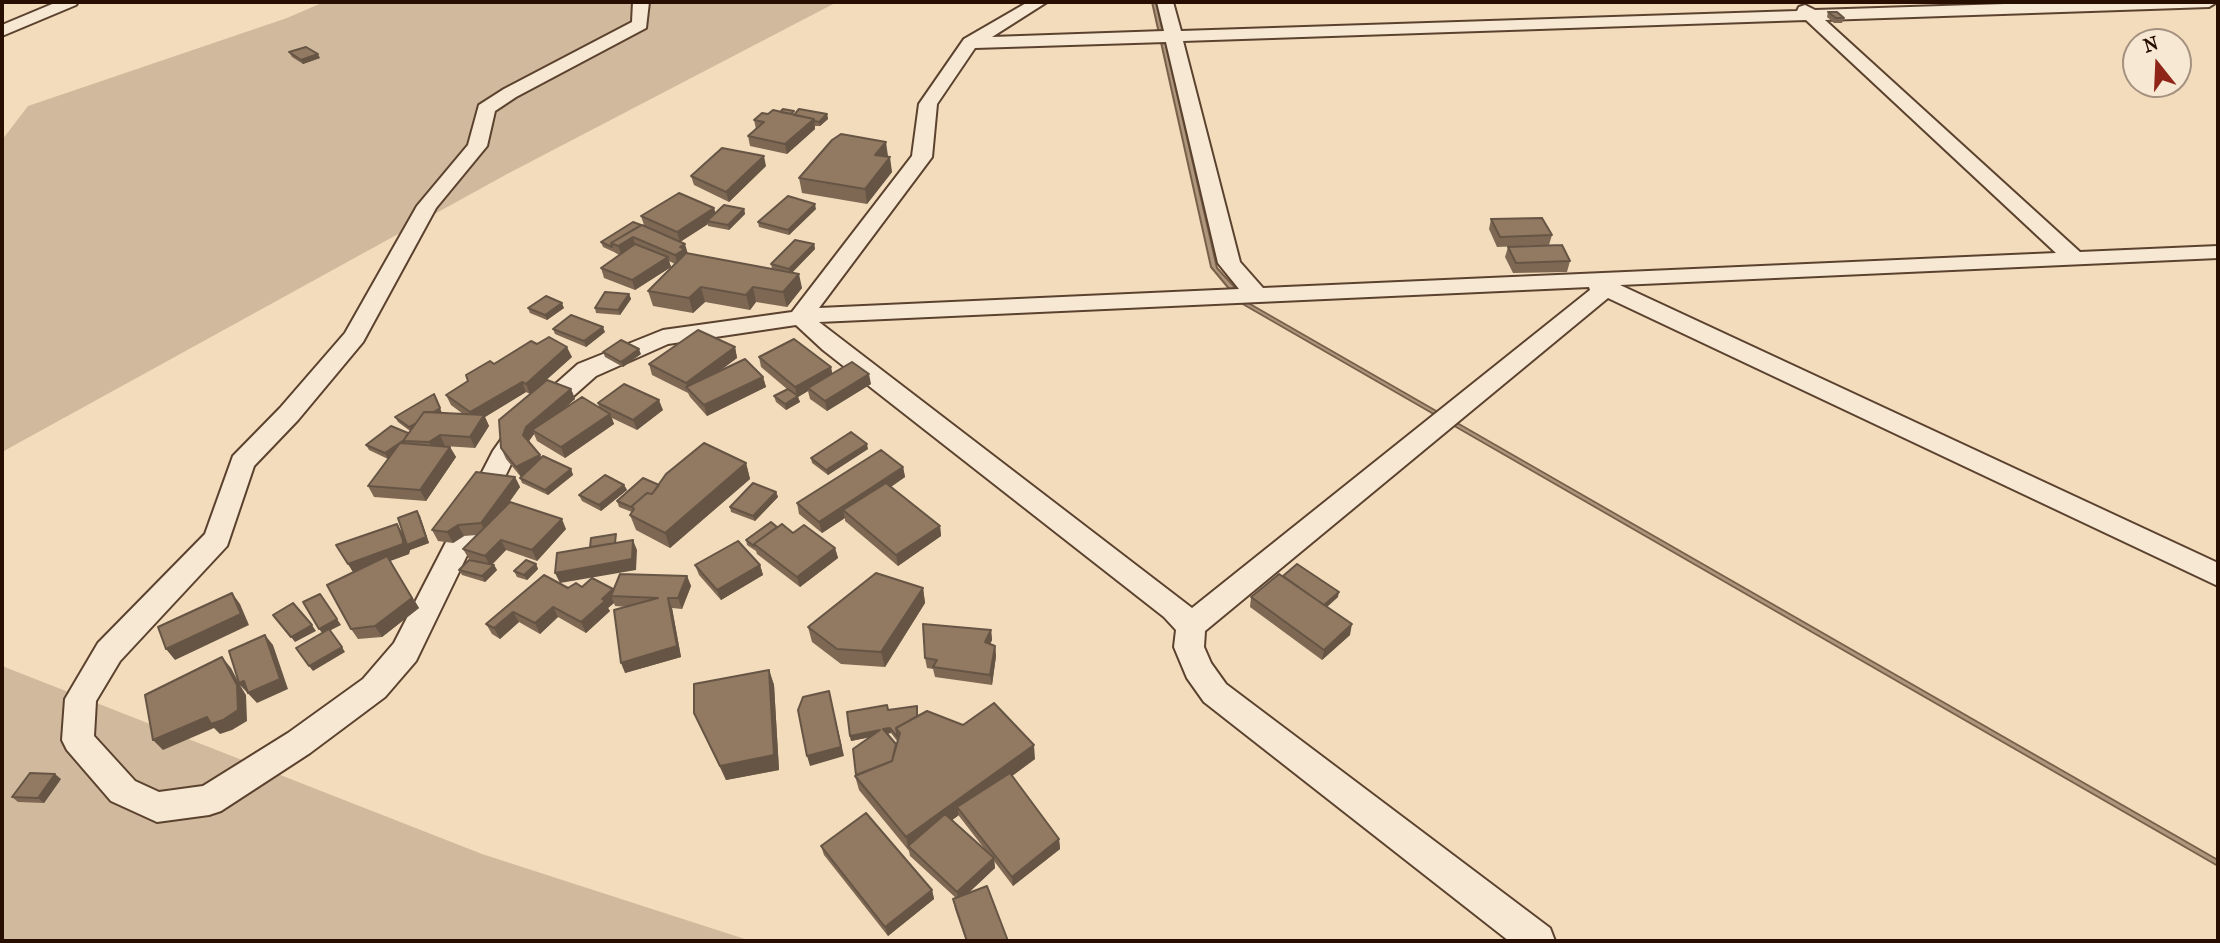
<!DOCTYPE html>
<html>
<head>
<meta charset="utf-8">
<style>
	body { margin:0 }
	#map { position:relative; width:2220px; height:943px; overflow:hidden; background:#f3dcbc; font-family:"IM FELL French Canon",serif }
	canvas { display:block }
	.frame { position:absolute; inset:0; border:4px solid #280e00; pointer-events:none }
	.north { position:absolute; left:2122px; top:28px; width:70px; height:70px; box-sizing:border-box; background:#f7e8d3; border:2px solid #a4917f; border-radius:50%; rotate:342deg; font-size:19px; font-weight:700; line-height:28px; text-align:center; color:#280e00 }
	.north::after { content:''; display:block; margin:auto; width:24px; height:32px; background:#8f2418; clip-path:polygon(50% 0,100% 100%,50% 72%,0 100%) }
</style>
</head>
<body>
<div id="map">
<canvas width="2220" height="943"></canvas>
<div class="frame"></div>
<div class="north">N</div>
</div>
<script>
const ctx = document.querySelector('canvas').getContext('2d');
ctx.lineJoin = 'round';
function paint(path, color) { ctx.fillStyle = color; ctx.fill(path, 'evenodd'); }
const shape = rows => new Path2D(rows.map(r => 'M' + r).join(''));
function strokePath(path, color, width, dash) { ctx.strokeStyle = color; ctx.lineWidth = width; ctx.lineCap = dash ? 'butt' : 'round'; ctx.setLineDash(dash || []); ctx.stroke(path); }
paint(shape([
	[324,2,837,2,509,173,2,452,2,140,28,106,287,18],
	[2,666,482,854,751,941,2,941]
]), '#d0b99c');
const water = shape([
	[1152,2,1156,2,1217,268,1250,304,2218,860,2218,866,1241,303,1211,267,1152,2]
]);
paint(water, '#ae967c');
strokePath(water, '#78604a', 2);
const street = shape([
	[57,2,78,2,76,5,2,36,2,25,57,2],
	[633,2,649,2,646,28,516,97,495,111,487,146,436,208,363,342,298,420,254,466,227,546,120,661,96,701,94,736,135,781,159,792,203,786,288,733,363,679,394,643,493,451,515,420,578,364,663,330,792,312,912,156,919,104,964,39,1028,2,1047,2,992,37,1164,31,1157,2,1173,2,1181,31,1797,11,1799,7,1805,5,1815,10,2068,2,2217,2,2209,7,1825,20,2080,252,2218,246,2218,258,1620,285,2218,563,2218,586,1608,298,1205,631,1204,647,1211,663,1226,684,1550,928,1555,941,1509,941,1204,702,1187,678,1174,647,1176,630,1164,617,823,350,796,325,668,344,596,376,533,432,513,460,416,661,385,697,310,753,221,811,209,815,157,822,111,801,67,750,62,740,65,699,98,643,205,534,233,456,280,408,345,333,417,206,468,145,479,105,504,89,632,22,633,2],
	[1806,20,2056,253,1263,288,1240,262,1183,41,1806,20],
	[1166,42,1218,263,1239,289,819,308,932,157,937,104,975,48,1166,42],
	[1589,287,1590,290,1192,608,819,322,1589,287]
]);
strokePath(street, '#5b422f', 4);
paint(street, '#f7e8d3');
paint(shape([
	[1828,12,1844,18,1842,23,1834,23,1827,17],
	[289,52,320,58,303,64,292,57],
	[768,114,827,114,828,119,820,126,815,126,815,129,787,154,750,146,748,136,756,129,754,120],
	[888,156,887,157,892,172,867,204,802,193,799,178],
	[766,166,729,202,694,185,691,176],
	[714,208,715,213,744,209,745,214,729,230,708,226,708,224,680,242,687,253,772,269,771,264,814,244,815,249,792,272,802,288,787,307,756,302,750,310,705,302,693,313,653,306,648,291,675,264,669,261,671,267,635,290,604,278,601,268,619,255,614,252,603,247,601,242,641,225,644,225,641,216],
	[816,209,789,235,759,227,758,222],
	[1491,219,1552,235,1549,245,1497,247,1489,229],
	[1508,247,1570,261,1567,272,1513,273,1505,257],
	[629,294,631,299,620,315,596,313,595,308],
	[528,308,564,308,547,320,530,313],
	[553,329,605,332,586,347,555,334],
	[537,344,572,357,532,393,571,389,575,399,564,409,599,407,598,403,663,410,637,430,612,418,614,424,565,458,537,441,534,434,530,438,529,442,541,458,571,469,573,475,548,495,522,483,520,478,521,477,506,459,501,448,530,394,526,392,485,417,489,426,475,448,444,446,450,447,456,457,426,501,374,497,368,486,388,459,369,450,366,445,408,433,410,431,398,422,395,417,437,399,442,413,463,414,451,405,446,395,468,381,494,364],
	[735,347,737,358,718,372,763,377,766,387,707,416,690,397,688,393,652,375,649,364],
	[603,352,641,354,623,367,605,357],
	[759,357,831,367,832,374,871,384,827,411,810,399,808,391,798,397,800,402,786,410,776,402,774,396,787,389,761,367],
	[868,449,828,475,812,463,811,458],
	[746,463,750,479,670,548,636,530,630,515,632,512,619,507,617,501,659,485],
	[903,467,905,477,891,487,940,526,941,536,898,566,845,521,845,518,822,533,799,514,797,503],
	[515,477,520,487,506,507,566,529,537,561,506,550,492,565,494,565,497,570,485,582,462,575,459,570,477,562,469,559,463,549,477,535,464,536,453,543,438,541,432,530],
	[624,485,627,490,601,511,582,501,579,495],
	[776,492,778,497,755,521,731,512,730,507],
	[417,511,420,516,429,543,410,550,409,554,390,561,419,608,382,637,358,639,351,629,353,572,348,564,403,533],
	[777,527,835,548,838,558,800,587,757,554,756,551,747,545,746,540],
	[536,564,538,569,527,580,517,577,514,571],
	[695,565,760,565,763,575,721,600,699,575],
	[687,576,691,586,682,609,672,608,681,657,625,673,627,607,615,606,614,603,608,608,610,611,586,633,558,617,540,634,519,622,500,639,492,634,486,624,568,588,582,587,613,589],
	[1283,576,1338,597,1327,607,1350,635,1322,660,1250,607,1251,597],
	[923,588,925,603,885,667,841,664,812,642,808,627],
	[991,630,992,640,990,644,995,646,996,656,992,685,935,677,933,669,927,668,925,658],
	[769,670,774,685,779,770,726,780,694,713],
	[917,706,918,715,1035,759,1012,776,1059,839,1060,849,1013,886,994,861,995,868,967,894,1008,941,966,941,955,909,953,899,956,898,910,856,909,851,859,790,855,776,856,776,870,737,851,741,850,736,888,710],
	[891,733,897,741,897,745,887,734],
	[959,815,959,816,987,852,952,820],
	[61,779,44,803,18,802,12,797],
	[821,846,932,890,934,899,888,936,824,855]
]), '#7e6854');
paint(shape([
	[318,54,320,58,303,64,301,60],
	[827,114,828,119,820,126,819,122],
	[814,119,815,129,787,154,785,144],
	[886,142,888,156,877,169,875,155],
	[764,156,766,166,729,202,726,192],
	[890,157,892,172,867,204,865,189],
	[815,204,816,209,789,235,788,230],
	[714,208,717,218,707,221,708,224,680,242,677,232],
	[744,209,745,214,729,230,728,225],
	[633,237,636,248,622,256,618,246],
	[685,244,688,254,678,265,675,255,680,247],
	[814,244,815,249,791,274,789,269],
	[668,257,671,267,635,290,632,280],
	[799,274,802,288,787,307,783,292],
	[701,287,705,302,693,313,689,298],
	[753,287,756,302,750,310,746,295],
	[629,294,631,299,620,315,618,310],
	[562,303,564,308,547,320,545,315],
	[603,327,605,332,586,347,584,341],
	[567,347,572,357,530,394,526,384],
	[735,347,737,358,691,392,687,387,686,383],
	[639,349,641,354,623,367,621,362],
	[831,367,833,378,808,388,808,391,798,397,800,402,786,410,785,404,797,397,795,387],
	[869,374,871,384,827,411,825,401],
	[763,377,766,387,707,416,704,405],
	[522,382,526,392,485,417,489,426,475,448,470,437,476,423,470,412],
	[571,389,575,399,536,433,532,430,534,434,530,438,527,445,523,435,526,427],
	[434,394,442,414,412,432,409,427],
	[659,400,663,410,637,430,633,420],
	[610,414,614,424,565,458,561,447],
	[411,434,403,441,406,446,388,459,385,453],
	[440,435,445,446,434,453,429,442],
	[867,444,868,449,828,475,826,470],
	[450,447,456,457,426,501,420,490],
	[540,455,545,465,521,477,516,467],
	[746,463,750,479,670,548,665,533],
	[903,467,905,477,849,515,843,510,845,518,822,533,819,522],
	[571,469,573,475,548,495,545,490],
	[515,477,520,487,486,534,481,523],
	[624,485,627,490,601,511,599,505],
	[776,492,778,497,755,521,753,516],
	[417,511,420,516,429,543,410,550,409,554,390,561,419,608,382,637,375,626,355,575,348,564,397,524,404,535],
	[562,519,566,529,537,561,532,550],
	[458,525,464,536,453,543,447,532],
	[940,526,941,536,898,566,896,555],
	[501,540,506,550,490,566,485,556],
	[633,540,637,550,636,570,560,583,555,573],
	[835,548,838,558,800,587,797,577],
	[536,564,538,569,527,580,524,575],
	[494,565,497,570,485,582,482,576],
	[760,565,763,575,721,600,717,590],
	[687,576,691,586,682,609,678,598],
	[923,588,925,603,885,667,881,652],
	[613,589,611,596,614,603,608,608,610,611,586,633,581,622,602,599],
	[1339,592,1338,597,1322,611,1323,606],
	[232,593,240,604,249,625,175,660,166,649],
	[668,598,672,608,681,657,625,673,621,663],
	[324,599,341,625,323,634,319,629],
	[553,607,558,617,540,634,535,623],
	[513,612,519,622,500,639,494,628],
	[1352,624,1350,635,1322,660,1324,650],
	[312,625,316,631,295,642,291,637],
	[991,630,992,640,986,653,985,642],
	[265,635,273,645,288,689,257,703,240,685,246,695,247,721,232,730,220,734,214,728,163,750,153,740,222,657,231,668,239,683],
	[995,646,996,656,992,685,990,675],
	[342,647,345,652,313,671,309,666],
	[769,670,774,685,779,770,726,780,720,766],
	[829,691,844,756,810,766,807,756],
	[890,728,891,733,884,734,883,729],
	[880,730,881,735,851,741,850,736],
	[1034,745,1035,759,962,813,957,807,959,815,912,850,908,846,906,837],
	[55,774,61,779,44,803,38,798],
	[1059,839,1060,849,1013,886,1012,877],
	[994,858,995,868,959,902,957,892],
	[932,890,934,899,888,936,885,927]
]), '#665545');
const building = shape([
	[1828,12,1837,12,1844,18,1836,18,1828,12],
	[306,47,318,54,301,60,289,52,306,47],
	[783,109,794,111,791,114,780,112,783,109],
	[799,109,827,114,819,122,814,121,814,119,794,115,799,109],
	[773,110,814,119,785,144,748,136,764,122,754,120,762,113,768,114,773,110],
	[841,134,886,142,875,155,890,157,865,189,799,178,832,140,841,134],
	[722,148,764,156,726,192,691,176,722,148],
	[679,193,714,208,677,232,641,216,679,193],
	[788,196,815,204,788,230,758,222,788,196],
	[724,205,744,209,728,225,707,221,724,205],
	[1542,218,1552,235,1500,237,1491,219,1542,218],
	[633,222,641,225,611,243,612,247,601,242,633,222],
	[642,225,685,244,680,247,685,249,675,255,633,237,618,246,611,243,642,225],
	[795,240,814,244,789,269,771,264,795,240],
	[635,244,668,257,632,280,601,268,635,244],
	[1562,245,1570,261,1516,263,1508,247,1562,245],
	[686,253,799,274,783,292,753,287,746,295,701,287,689,298,648,291,686,253],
	[605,292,629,294,618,310,595,308,605,292],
	[546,296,562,303,545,315,528,308,546,296],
	[571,315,603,327,584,341,553,329,571,315],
	[698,330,735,347,686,383,649,364,698,330],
	[549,337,567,347,526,384,522,382,470,412,446,395,468,381,466,375,490,361,494,364,531,341,537,344,549,337],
	[794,339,831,367,795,387,759,357,794,339],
	[621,340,639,349,621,362,603,352,621,340],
	[745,359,763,377,704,405,686,387,745,359],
	[852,362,869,374,825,401,808,388,852,362],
	[547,380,571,389,526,427,523,435,540,455,516,467,501,448,499,420,547,380],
	[624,384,659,400,633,420,598,403,624,384],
	[788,389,798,396,785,404,774,396,788,389],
	[434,394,440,408,434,412,424,412,416,423,409,427,395,417,434,394],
	[582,397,610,414,561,447,532,430,582,397],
	[424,412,484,415,470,437,440,435,429,442,403,441,424,412],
	[391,426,408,433,404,440,385,453,366,445,391,426],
	[851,432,867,444,826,470,811,458,851,432],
	[400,443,450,447,420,490,368,486,400,443],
	[704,443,746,463,665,533,630,515,634,509,632,506,647,493,652,494,666,474,704,443],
	[881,450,903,467,819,522,797,503,881,450],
	[543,456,571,469,545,490,520,478,543,456],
	[476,472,515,477,481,523,458,525,447,532,432,530,476,472],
	[605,475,624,485,599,505,579,495,605,475],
	[643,478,659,485,652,494,647,493,632,506,631,507,617,501,643,478],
	[753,483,776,492,753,516,730,507,753,483],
	[886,483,940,526,896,555,843,510,886,483],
	[510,502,562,519,532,550,501,540,485,556,463,549,510,502],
	[417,511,426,537,407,545,398,518,417,511],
	[771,522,777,527,754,544,754,546,746,540,771,522],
	[397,524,403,540,403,544,348,564,336,545,397,524],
	[782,524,793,533,804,525,835,548,797,577,754,544,782,524],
	[616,534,615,543,590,547,591,538,616,534],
	[633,540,632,559,555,573,557,553,633,540],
	[738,541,760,565,717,590,695,565,738,541],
	[387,556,412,598,375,626,351,629,327,585,387,556],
	[469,560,494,565,482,576,459,570,469,560],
	[526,560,536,564,524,575,514,571,526,560],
	[1297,564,1339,592,1324,605,1283,576,1297,564],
	[876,573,923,588,881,652,837,649,808,627,876,573],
	[620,574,687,576,678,598,668,598,677,646,621,663,614,610,658,598,611,596,620,574],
	[1279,574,1352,624,1324,650,1251,597,1279,574],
	[544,575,568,588,576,583,582,587,592,578,613,589,602,599,605,601,581,622,553,607,535,623,513,612,494,628,486,624,544,575],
	[232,593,241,614,166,649,158,627,232,593],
	[320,594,337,619,319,629,303,602,320,594],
	[293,603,312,625,291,637,273,615,293,603],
	[923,624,991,630,985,642,995,646,990,675,933,667,937,660,925,658,923,624],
	[329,629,342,647,309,666,296,648,329,629],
	[265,635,280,679,248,693,244,681,239,683,229,651,265,635],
	[222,657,237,685,238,710,223,720,211,724,207,717,153,740,145,695,222,657],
	[769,670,774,755,720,766,694,713,694,684,769,670],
	[829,691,841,747,807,756,798,710,803,697,829,691],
	[994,703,1034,745,906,837,855,776,892,761,900,733,896,728,927,711,963,725,994,703],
	[887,705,888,710,917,706,917,716,896,728,898,738,890,728,883,729,896,744,892,761,856,775,853,749,880,730,850,736,847,712,887,705],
	[30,773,55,774,38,798,12,797,30,773],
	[1010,773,1059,839,1012,877,957,807,1010,773],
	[866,813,932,890,885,927,821,846,866,813],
	[945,814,994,858,957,892,908,846,945,814],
	[987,886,1008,941,967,941,953,899,987,886]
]);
paint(building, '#927962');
strokePath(building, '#665545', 2);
</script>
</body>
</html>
